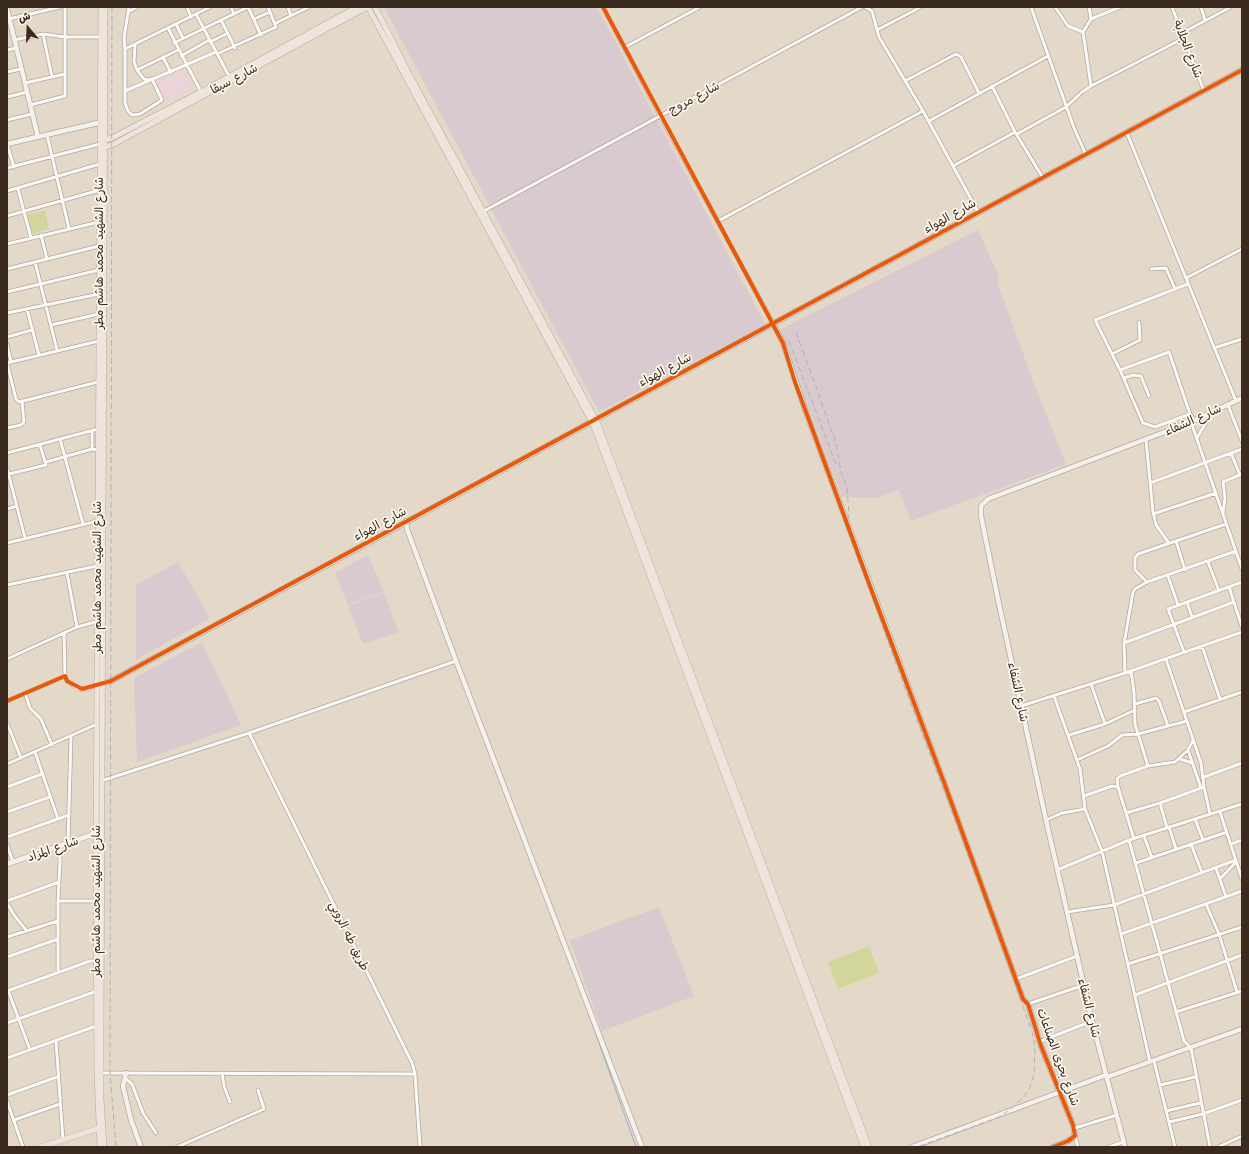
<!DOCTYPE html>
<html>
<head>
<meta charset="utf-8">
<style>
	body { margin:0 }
	#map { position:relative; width:1249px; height:1154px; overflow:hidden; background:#e4d9c8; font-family:Mali,"Playpen Sans Arabic",sans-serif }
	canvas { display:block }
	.frame { position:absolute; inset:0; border:8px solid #3b2a1e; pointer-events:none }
	.north { position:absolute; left:8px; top:8px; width:40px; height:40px; -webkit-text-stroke:3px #fbf7ec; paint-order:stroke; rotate:341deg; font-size:11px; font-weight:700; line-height:16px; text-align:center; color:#3b2a1e }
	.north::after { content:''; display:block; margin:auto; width:14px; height:18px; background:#3b2a1e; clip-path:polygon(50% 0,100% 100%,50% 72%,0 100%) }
</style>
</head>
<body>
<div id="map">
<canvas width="1249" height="1154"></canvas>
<div class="frame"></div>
<div class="north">ش</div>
</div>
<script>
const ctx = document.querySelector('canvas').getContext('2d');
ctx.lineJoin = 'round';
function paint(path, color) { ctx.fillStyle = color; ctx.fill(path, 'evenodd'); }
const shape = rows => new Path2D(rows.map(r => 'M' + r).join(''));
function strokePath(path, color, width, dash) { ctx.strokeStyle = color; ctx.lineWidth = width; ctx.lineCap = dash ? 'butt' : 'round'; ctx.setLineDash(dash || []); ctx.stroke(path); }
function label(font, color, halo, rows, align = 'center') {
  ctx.font = font + ' Mali,"Playpen Sans Arabic",sans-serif'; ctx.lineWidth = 3.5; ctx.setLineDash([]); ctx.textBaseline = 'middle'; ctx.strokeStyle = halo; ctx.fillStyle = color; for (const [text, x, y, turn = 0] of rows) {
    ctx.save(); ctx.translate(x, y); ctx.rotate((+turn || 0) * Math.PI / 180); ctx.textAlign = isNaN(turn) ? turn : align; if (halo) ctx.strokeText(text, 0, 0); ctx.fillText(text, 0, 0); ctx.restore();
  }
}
paint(shape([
	[183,68,194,87,166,103,155,82]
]), '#ebd4d8');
paint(shape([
	[384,7,597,7,765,324,599,412],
	[978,230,999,277,997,282,1032,378,1066,464,911,521,899,490,875,498,842,497,779,330],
	[368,555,384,592,348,605,335,573],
	[178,562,210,618,136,660,136,585],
	[384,593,399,632,363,644,348,606],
	[202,642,241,725,137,762,134,678],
	[659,907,694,996,602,1031,570,940]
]), '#d8cace');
paint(shape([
	[45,210,49,229,31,234,26,215],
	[869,946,879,973,838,989,828,962]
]), '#d2d69b');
strokePath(shape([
	[588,1012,636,1147]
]), '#8bb3d2', 1);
const street = shape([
	[187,7,191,17],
	[231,7,234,14],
	[248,7,261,35],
	[288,7,291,16],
	[603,7,660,116,772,321],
	[865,7,872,11,879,37,923,111,978,212],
	[1031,7,1074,128,1086,155],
	[1055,7,1068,26,1083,32],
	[1089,7,1091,19],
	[1172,7,1204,91],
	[1201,7,1205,20],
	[130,11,137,7],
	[196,14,229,76],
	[9,19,60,7],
	[254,19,270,12],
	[221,20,235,48],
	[276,23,309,7],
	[176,24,183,38],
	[168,28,201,92],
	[877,30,921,7],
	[1182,33,1231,7],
	[43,34,52,77],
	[14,40,43,34,65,37,101,37],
	[210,42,228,33],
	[174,43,248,7],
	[135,45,134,62,137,70,144,79,148,80,152,79,162,100,140,114,132,115,128,111,125,103,125,49,210,7],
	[625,47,700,7],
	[125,49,124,38,129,7],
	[7,50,16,48],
	[217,54,276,27,268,7],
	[181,56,209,40],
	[163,57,171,73],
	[137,70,178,50],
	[7,72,21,69],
	[905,81,956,54,961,57,979,93],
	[25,83,65,74],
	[992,86,1015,132,1043,178],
	[1091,86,1083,32,1091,19,1120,7],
	[125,91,216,52],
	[7,97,27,92],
	[30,105,65,96,65,7],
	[7,120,32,114],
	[929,121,1048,56],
	[1127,133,1236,401],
	[1017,134,1066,107,1082,92,1091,86,1184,38],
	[47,135,69,229],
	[7,144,14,167],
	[953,166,1015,132],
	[7,168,100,144],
	[18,189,31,238],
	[7,191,100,164],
	[484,211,862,7],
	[7,216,100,190],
	[718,221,923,111],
	[41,235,47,259],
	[7,244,99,222],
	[35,262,57,350],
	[7,269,99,246],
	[1151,269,1166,268,1175,289],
	[1186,278,1242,249],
	[1188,284,1095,320,1120,370,1143,423,1155,427,1190,414,1195,421],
	[7,292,99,270],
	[27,309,39,355],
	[7,313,99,294],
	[51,325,99,314],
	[7,337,32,330],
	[7,344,11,362],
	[1214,348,1242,339],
	[1112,354,1140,340,1139,322],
	[7,363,16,399,19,402,98,382],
	[7,363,99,341],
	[1120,370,1169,352,1190,414],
	[1124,378,1133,375,1141,376,1149,396],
	[1228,405,1242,441],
	[1191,422,1242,569],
	[7,428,21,425,24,422,22,401],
	[92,431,92,449],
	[1197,438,1212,412],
	[60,439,83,524],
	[1146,440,1153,512,1156,525,1169,543],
	[7,453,98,429],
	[1231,453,1240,475],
	[46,462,92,449,99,450],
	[7,468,25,538],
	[9,474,46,465,40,445],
	[1150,483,1242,449],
	[7,509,17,506],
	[1223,513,1225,498,1223,482,1242,474],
	[1153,514,1216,493],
	[1176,541,1185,570],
	[7,543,98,521],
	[1208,562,1219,591],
	[67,573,77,627],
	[1168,576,1178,605],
	[1147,582,1135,570,1135,558,1138,554,1226,524],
	[7,585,97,566],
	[1229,587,1242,627],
	[1187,602,1192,617],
	[64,633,65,676],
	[1124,643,1234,602],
	[1202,646,1220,699],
	[1184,652,1168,609,1242,582],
	[7,659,77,627,99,621],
	[1166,659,1201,763,1204,787,1210,814],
	[1131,671,1134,692,1135,724,1148,766,1175,762,1188,750,1193,740],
	[1125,673,1124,644,1133,592,1135,589,1147,582,1236,551],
	[1091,684,1105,724],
	[25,693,30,708,41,719,52,745],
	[7,701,65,676,67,681,78,689,88,689,97,684],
	[1135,704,1156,698,1159,701,1168,726],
	[1021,706,1125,673,1242,632],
	[1184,712,1242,692],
	[7,723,21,758],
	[249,733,412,1063,415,1074,420,1147],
	[1069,735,1105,724,1135,710],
	[1188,750,1201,788],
	[35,752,58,819],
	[1180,759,1192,763],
	[1077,760,1108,746,1122,735,1138,734,1187,721],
	[7,764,97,724],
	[1204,777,1242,763],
	[101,781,249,733,456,661],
	[7,787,42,774],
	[1084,796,1112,786,1118,787],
	[1160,803,1204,787],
	[1085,809,1102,851,1150,1062],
	[7,812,50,797],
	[1220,812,1242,879],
	[1126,813,1160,803,1167,828],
	[1195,819,1203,840],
	[1046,820,1062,813,1085,809,1080,769,1054,696],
	[1169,827,1176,849],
	[1144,836,1152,858],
	[7,837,69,815],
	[1134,839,1118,787,1117,779,1120,776,1148,766],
	[1129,840,1184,1041,1191,1048,1210,1147],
	[68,844,71,737],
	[1191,844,1202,873],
	[1231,844,1242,840],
	[7,845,13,862],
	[1136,863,1227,832],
	[1216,868,1226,897],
	[1057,870,1129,840,1242,804],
	[1220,879,1236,862],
	[7,901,59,882],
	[58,901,96,901],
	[7,903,14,915,26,930],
	[1206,904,1219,934,1237,992],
	[1067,912,1114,905,1236,860],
	[1121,934,1242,891],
	[7,937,58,921],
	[7,957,58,939],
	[1128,964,1242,927],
	[58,972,58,901,60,862,59,847],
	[1016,979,1077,956],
	[8,990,30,1050],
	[7,991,90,961,97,961],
	[1135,995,1242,955],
	[1028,1004,1084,985],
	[1176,1012,1242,991],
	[7,1023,97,991],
	[56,1041,63,1140],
	[1041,1041,1092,1021],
	[7,1058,96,1026],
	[1154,1061,1175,1147],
	[101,1073,415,1074],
	[222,1073,224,1086,230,1102],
	[125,1078,132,1084,143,1113,156,1133],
	[1160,1085,1195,1077],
	[7,1095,57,1077],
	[7,1101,23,1147],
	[1166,1111,1200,1103],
	[14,1120,60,1104],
	[1169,1122,1203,1114,1242,1100],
	[1075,1128,1117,1115],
	[1075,1136,1078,1147],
	[177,1147,264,1109,258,1090],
	[1109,1147,1123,1142],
	[1218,1147,1242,1136]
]);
const secondary = shape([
	[7,9,38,137],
	[7,144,102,122],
	[772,321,783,343,807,415,945,785,1023,999,1028,1004,1041,1046,1073,1125,1075,1136,1068,1141,1053,1147],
	[406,521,407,529,456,661,642,1147],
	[101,684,111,681,229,618,1242,70],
	[7,864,91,835,96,829],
	[126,1073,123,1086,131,1120,141,1147],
	[1107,1077,1242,1029],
	[912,1147,1106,1075],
	[1125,1147,1092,1021,1046,820,999,604,981,516,981,506,988,499,1191,422,1242,398]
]);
const primary = shape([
	[368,7,593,424,864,1147],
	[375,7,408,72,597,422,869,1147],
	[101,141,112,138,201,92,357,7],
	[101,148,112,145,367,7],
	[41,1147,102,1127],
	[100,1147,97,1073,96,860,101,7],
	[104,1147,101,1099,101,1027,105,7]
]);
strokePath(street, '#b1a99d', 4.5);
strokePath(secondary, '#b1a99d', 6);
strokePath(primary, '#b1a99d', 6);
strokePath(street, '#fbf9f7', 3);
strokePath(secondary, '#f6f1ed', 4.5);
strokePath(primary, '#eee4dc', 5);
strokePath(shape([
	[112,7,110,1073,116,1147],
	[796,332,805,357],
	[789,341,837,467],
	[803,351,836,443,841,472,847,487,849,514,847,525,850,537,907,694,978,880,1032,1032,1035,1046,1034,1075,1030,1087,1024,1097,1008,1111,999,1117,917,1147]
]), '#b5b2ae', 1, [6, 3]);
strokePath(shape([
	[603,7,783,343,795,382,870,586,945,785,1023,999,1028,1004,1041,1046,1073,1125,1075,1136,1068,1141,1053,1147],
	[7,701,65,676,67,681,82,689,111,681,1242,70]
]), '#e8590c', 4);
label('12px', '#3b2a1e', '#fbf7ec', [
	["شارع الجلابة",1188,49,69],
	["شارع سيقا",234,79,-28],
	["شارع مروج",694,98,-28],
	["شارع الهواء",950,216,-29],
	["شارع الشهيد محمد هاشم مطر",99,253,-90],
	["شارع الهواء",665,370,-28],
	["شارع الشفاء",1193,420,-24],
	["شارع الهواء",380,524,-28],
	["شارع الشهيد محمد هاشم مطر",97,577,-90],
	["شارع الشفاء",1018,692,78],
	["شارع المزاد",53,849,-19],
	["شارع الشهيد محمد هاشم مطر",96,901,-90],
	["طريق طه الروبي",349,936,64],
	["شارع الشفاء",1089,1008,76],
	["شارع بحرى الصناعات",1058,1057,70]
]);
</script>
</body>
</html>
